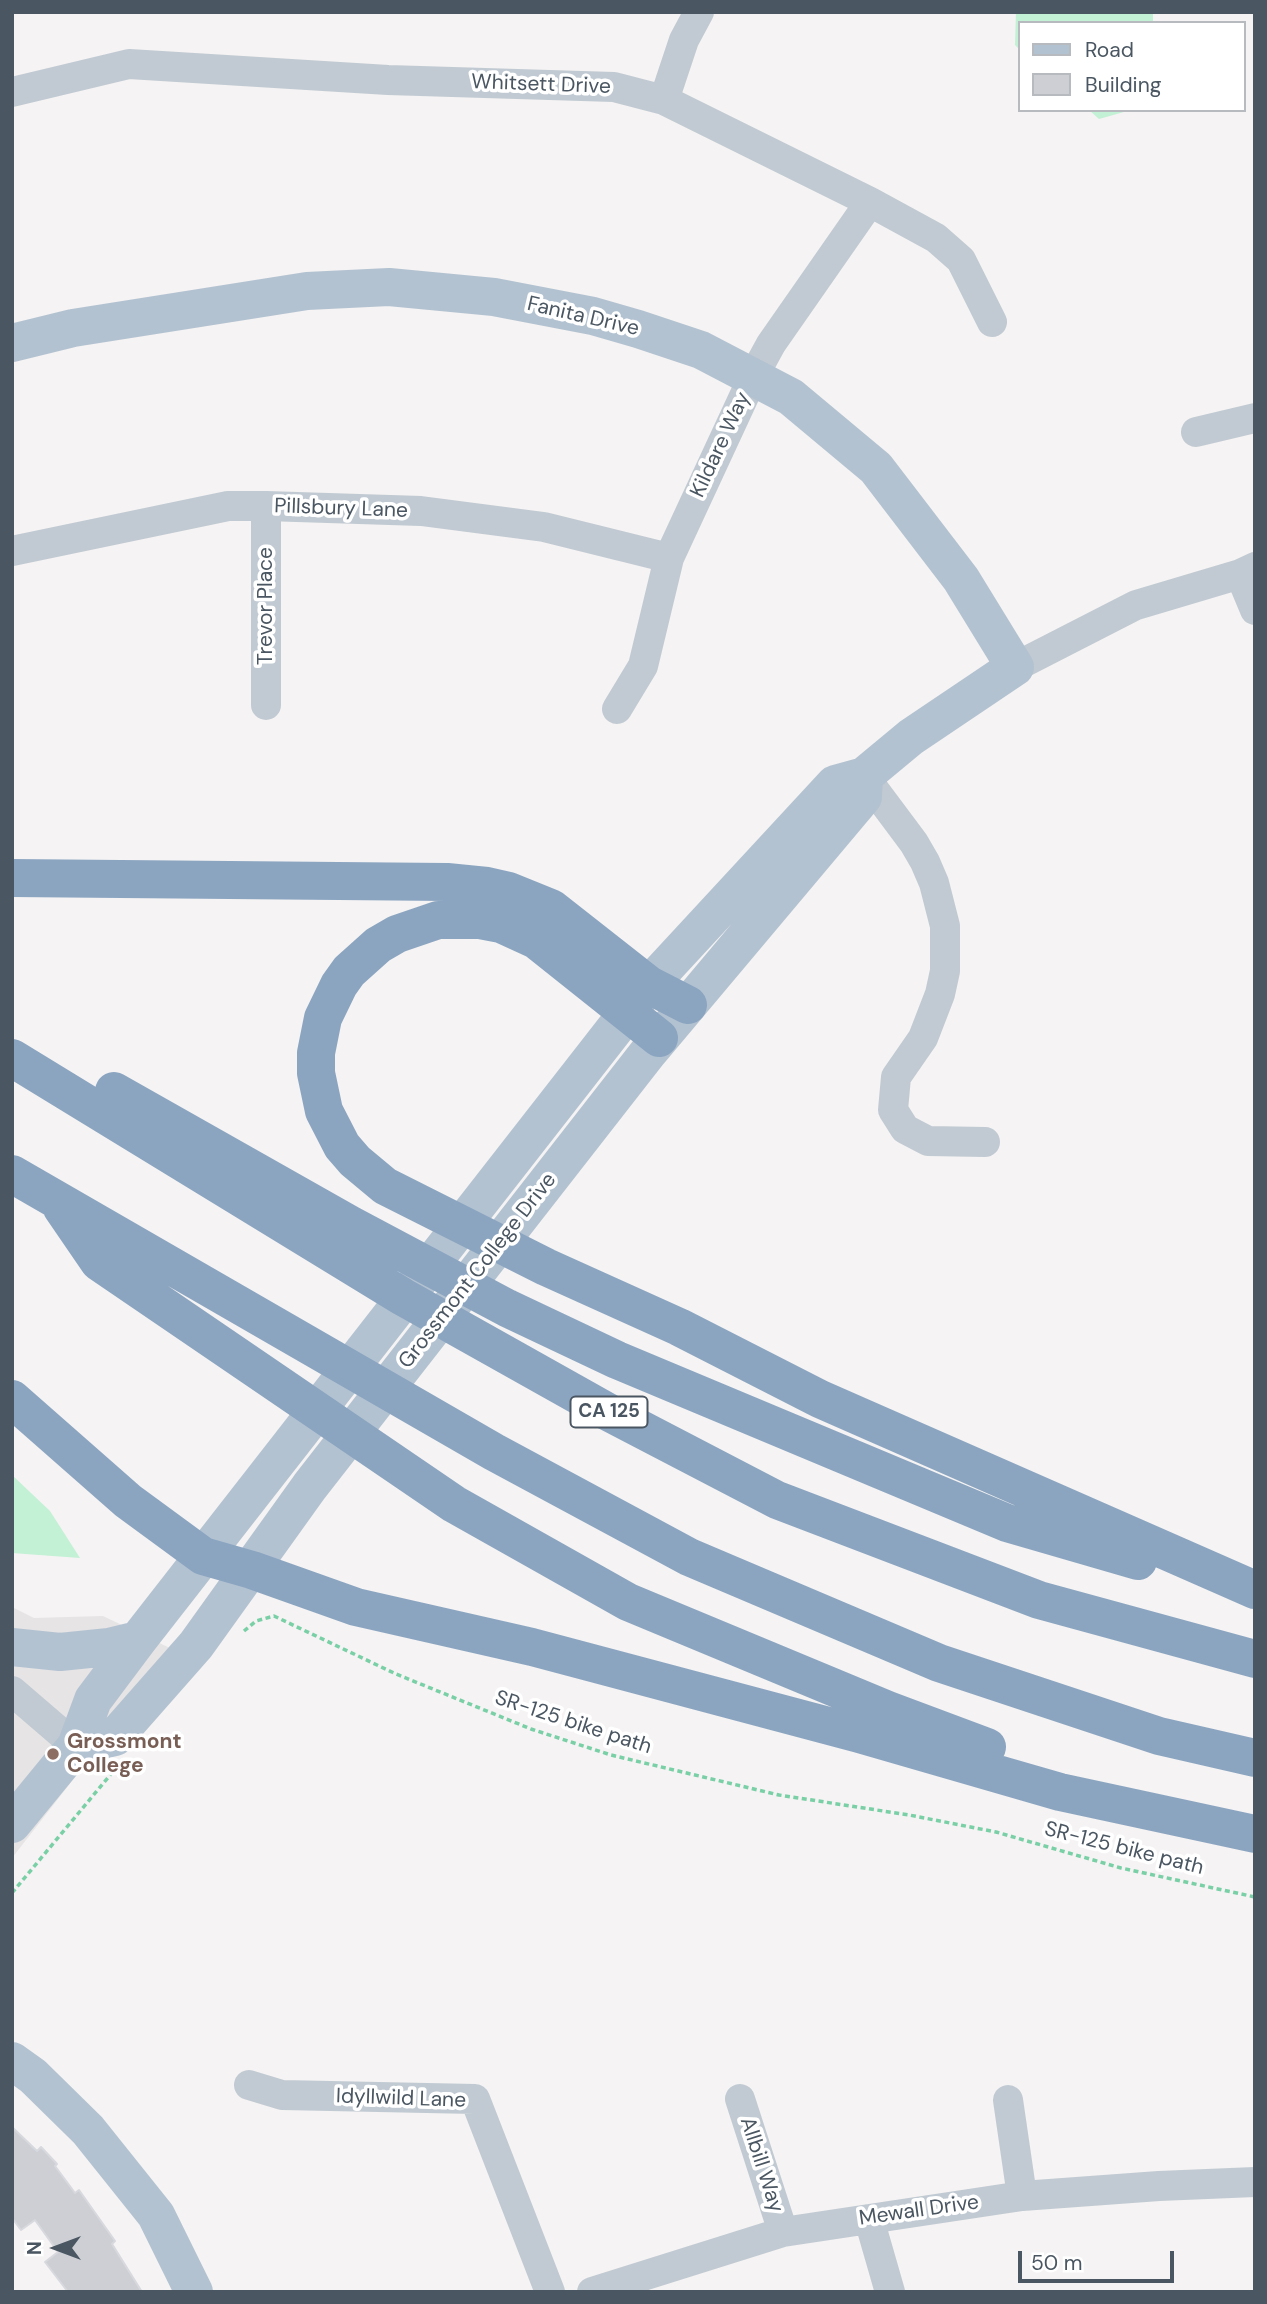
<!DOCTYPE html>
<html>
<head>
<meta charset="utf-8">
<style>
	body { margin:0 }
	#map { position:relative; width:1267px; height:2304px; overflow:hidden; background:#f5f3f3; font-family:"DM Sans",sans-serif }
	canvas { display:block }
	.frame { position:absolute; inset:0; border:14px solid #4a5661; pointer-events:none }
	.legend { position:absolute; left:1018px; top:21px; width:228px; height:91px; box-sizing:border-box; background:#fff; border:2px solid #b7bbc0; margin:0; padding:9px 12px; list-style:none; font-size:21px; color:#4a5661 }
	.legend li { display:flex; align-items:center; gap:14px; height:35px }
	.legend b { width:35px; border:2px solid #b7bbc0 }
	.north { position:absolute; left:21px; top:2213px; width:70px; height:70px; -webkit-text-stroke:5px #fff; paint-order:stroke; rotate:270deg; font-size:19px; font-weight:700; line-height:28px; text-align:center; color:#4a5661 }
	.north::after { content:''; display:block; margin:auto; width:24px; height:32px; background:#4a5661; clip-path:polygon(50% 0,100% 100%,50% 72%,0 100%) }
	.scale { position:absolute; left:1018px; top:2251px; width:156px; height:32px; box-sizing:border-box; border:4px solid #4a5661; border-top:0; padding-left:9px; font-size:21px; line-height:24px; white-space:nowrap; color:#4a5661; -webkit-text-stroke:5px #fff; paint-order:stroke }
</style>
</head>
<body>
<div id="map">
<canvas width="1267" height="2304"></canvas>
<div class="frame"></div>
<ul class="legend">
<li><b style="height:9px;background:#b3c2d1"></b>Road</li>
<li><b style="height:19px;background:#cdcfd5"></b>Building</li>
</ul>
<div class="north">N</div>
<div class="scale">50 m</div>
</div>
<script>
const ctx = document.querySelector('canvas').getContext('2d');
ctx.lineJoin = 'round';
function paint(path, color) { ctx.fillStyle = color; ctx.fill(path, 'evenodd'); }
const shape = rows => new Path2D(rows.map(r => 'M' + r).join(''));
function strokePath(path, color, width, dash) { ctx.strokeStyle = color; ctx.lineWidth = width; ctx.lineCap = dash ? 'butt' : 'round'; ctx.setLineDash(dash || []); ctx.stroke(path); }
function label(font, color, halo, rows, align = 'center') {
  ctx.font = font + ' "DM Sans",sans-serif'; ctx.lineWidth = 7; ctx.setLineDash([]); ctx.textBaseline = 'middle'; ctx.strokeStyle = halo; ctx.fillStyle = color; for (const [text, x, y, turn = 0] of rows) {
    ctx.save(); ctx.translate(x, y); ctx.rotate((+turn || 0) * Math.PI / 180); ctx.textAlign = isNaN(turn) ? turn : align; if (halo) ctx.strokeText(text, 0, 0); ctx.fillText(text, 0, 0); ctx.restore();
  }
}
paint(shape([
	[12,1607,34,1618,103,1616,174,1650,12,1858]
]), '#e6e4e5');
paint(shape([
	[1016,12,1153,12,1153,23,1020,23,1020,50,1015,45],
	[1089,110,1131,110,1099,119],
	[12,1475,50,1511,80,1558,12,1553]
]), '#c3f1d5');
const building = shape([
	[12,2127,37,2151,41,2147,57,2164,55,2166,75,2193,79,2190,115,2241,112,2244,142,2292,68,2292,45,2262,58,2252,35,2220,21,2230,12,2218,12,2127]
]);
paint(building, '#cdcfd5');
strokePath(building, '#d7d9de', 2);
strokePath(shape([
	[244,1631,256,1621,274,1616,396,1674,531,1729,611,1755,779,1795,909,1815,996,1832,1121,1868,1255,1897],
	[12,1893,116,1768]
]), '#7ad0a6', 3.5, [5, 3.5]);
strokePath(shape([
	[12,92,129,64,388,80,614,87,664,100,870,202,936,238,961,260,992,322],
	[664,100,684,40,699,12],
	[1196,432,1255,418],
	[266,506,266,705],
	[12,551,228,506,266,506,421,511,544,527,669,558],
	[1240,574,1255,610],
	[1015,667,1136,605,1240,574,1255,567],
	[617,709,643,666,669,558,753,377,771,344,870,202],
	[864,776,914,843,925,862,934,883,945,926,945,971,940,994,923,1038,896,1077,893,1110,905,1129,928,1141,985,1142],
	[12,1691,76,1746],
	[249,2085,282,2095,475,2099,550,2292],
	[740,2099,783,2232],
	[1008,2100,1022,2196],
	[869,2219,890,2292],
	[592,2292,783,2232,1022,2196,1159,2186,1255,2182]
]), '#c1cad2', 30);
strokePath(shape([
	[12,343,73,328,307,291,389,287,494,297,593,316,638,329,701,350,791,397,876,468,961,579,1015,667,911,737,864,776,835,784,649,985,138,1640,93,1700,76,1746,12,1824],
	[12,1647,60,1652,109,1647,138,1640],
	[76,1746,115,1737,196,1645,310,1486,647,1054,863,797,864,776],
	[12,2061,33,2076,88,2130,156,2215,194,2292]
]), '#b3c2d1', 38);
strokePath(shape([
	[12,878,447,882,487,886,509,891,551,908,649,985,688,1005],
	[659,1038,536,940,501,924,480,920,438,920,397,934,378,945,349,971,339,985,323,1018,316,1053,316,1073,324,1111,342,1146,355,1161,385,1186,546,1267,679,1327,820,1399,1255,1590],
	[12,1058,403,1297,608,1412,777,1500,1039,1600,1255,1659],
	[114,1091,351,1225,507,1308,617,1360,1007,1523,1138,1561],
	[12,1174,494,1452,689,1557,939,1663,1159,1736,1255,1758],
	[62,1208,99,1262,454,1504,628,1602,888,1710,987,1747],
	[12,1399,128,1501,203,1556,252,1570,356,1607,532,1647,859,1734,1060,1792,1255,1834]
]), '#8ba5c1', 38);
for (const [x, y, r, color] of [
	[53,1754,7,"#8d6e63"]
]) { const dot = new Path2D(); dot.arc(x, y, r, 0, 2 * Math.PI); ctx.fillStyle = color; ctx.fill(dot); strokePath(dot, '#fff', 2.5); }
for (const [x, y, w] of [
	[609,1412,77]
]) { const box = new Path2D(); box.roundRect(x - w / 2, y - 15.5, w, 31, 5); ctx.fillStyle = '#fff'; ctx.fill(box); strokePath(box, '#4a5661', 2); }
label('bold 19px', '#4a5661', null, [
	["CA 125",609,1412]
]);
label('21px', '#4a5661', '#fff', [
	["Whitsett Drive",541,85,2],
	["Fanita Drive",583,317,13],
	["Kildare Way",721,445,-65],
	["Pillsbury Lane",341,509,2],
	["Trevor Place",266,606,-90],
	["Grossmont College Drive",478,1271,-52],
	["SR-125 bike path",573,1723,18],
	["SR-125 bike path",1124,1849,14],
	["Idyllwild Lane",401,2099,2],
	["Allbill Way",761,2165,72],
	["Mewall Drive",919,2211,-8]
]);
label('bold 21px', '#785e54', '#fff', [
	["Grossmont",67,1742],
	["College",67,1766]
], 'left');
</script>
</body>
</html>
